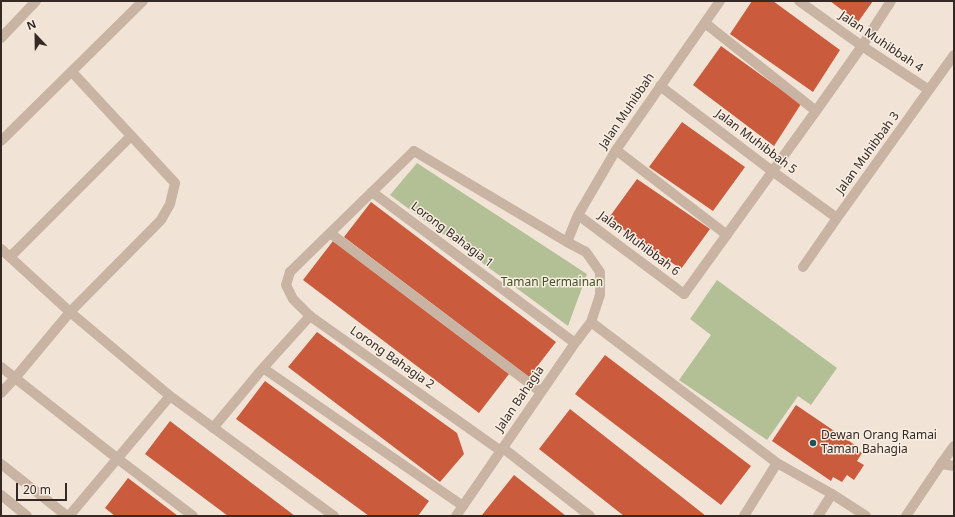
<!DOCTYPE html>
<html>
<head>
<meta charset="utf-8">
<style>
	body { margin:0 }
	#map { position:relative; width:955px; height:517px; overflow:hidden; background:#f1e4d6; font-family:"Noto Sans",sans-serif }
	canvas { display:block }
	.frame { position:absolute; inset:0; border:2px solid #342925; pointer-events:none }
	.north { position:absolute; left:16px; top:16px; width:40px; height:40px; -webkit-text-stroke:3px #f9eee2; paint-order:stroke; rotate:338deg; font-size:11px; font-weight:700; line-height:16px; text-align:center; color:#342925 }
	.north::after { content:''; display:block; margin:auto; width:14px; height:18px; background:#342925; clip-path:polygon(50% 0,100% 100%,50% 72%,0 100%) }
	.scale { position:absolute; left:16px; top:483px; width:51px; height:18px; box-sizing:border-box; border:2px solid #342925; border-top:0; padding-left:5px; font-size:12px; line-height:14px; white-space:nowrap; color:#342925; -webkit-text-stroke:3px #f9eee2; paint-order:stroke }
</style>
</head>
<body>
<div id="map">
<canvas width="955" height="517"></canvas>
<div class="frame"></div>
<div class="north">N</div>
<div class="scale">20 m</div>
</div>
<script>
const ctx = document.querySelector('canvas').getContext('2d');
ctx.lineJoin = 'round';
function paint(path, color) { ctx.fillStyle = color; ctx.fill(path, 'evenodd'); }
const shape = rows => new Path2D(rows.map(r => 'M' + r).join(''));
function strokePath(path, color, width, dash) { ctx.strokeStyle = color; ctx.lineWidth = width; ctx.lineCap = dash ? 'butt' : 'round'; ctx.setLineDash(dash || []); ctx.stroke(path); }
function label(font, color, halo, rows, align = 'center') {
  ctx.font = font + ' "Noto Sans",sans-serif'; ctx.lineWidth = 3; ctx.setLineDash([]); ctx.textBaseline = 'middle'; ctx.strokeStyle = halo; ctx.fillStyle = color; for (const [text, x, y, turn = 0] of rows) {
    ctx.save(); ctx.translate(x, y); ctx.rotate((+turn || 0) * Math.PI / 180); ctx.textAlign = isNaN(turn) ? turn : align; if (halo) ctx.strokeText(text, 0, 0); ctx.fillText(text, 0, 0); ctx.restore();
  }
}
paint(shape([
	[417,163,587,274,568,326,390,195],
	[717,280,837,368,811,405,798,396,767,440,679,380,711,335,690,319]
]), '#b3c096');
paint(shape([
	[752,1,773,1,840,50,813,92,730,34],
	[830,1,873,1,858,22],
	[721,46,801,104,774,146,693,85],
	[682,122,745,167,713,211,649,167],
	[637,179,710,229,681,269,608,219],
	[371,202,556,342,529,377,344,237],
	[333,241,509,374,479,413,303,280],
	[317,332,457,433,464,454,440,482,288,367],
	[605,355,751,466,721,505,575,394],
	[265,381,429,501,418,516,369,516,236,419],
	[796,405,855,445,853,448,862,453,857,461,864,465,854,480,847,475,842,482,833,477,831,481,772,441],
	[570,409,706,516,624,516,539,449],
	[170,421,295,516,228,516,145,454],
	[514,475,566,516,483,516,482,515],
	[128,478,178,516,115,516,105,508]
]), '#ca5b3c');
strokePath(shape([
	[705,23,816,111],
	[1,38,36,1],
	[616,150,727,235],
	[330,233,541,392],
	[10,257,131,136],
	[290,272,414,151],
	[684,294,816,111,862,46,891,1],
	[1,367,118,459,193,516],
	[263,368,463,506],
	[1,393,15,378,70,312],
	[213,428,263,368,310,316],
	[941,464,954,466],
	[818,516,832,494]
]), '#c9b3a2', 10);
strokePath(shape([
	[799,1,862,46,929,90],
	[660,86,772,171,837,218],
	[1,141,143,1],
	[414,151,567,242,586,252,600,272,600,295,591,322,575,343,456,516],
	[372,192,575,343],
	[578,215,684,294],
	[567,242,578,215,616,150,720,1],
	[1,249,70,312,170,396,334,516],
	[803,267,837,218,954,55],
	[290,272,286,285,293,299,310,316,501,451],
	[70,312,161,220,170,204,175,183,72,72],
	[591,322,777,463,832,494,866,516],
	[503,448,590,516],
	[1,464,67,516],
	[1,495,27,516],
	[69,516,170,396],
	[744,516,777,463],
	[906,516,941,464,954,446]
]), '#c9b3a2', 10);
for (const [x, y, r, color] of [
	[813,443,4,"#1a5456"]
]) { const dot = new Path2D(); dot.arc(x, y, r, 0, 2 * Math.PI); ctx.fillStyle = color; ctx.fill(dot); strokePath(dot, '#f9eee2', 1.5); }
label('12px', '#342925', '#f9eee2', [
	["Jalan Muhibbah 4",881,42,34],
	["Jalan Muhibbah",627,111,-56],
	["Jalan Muhibbah 5",756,142,37],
	["Jalan Muhibbah 3",868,153,-54],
	["Lorong Bahagia 1",452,235,37],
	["Jalan Muhibbah 6",639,244,37],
	["Lorong Bahagia 2",392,358,35],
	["Jalan Bahagia",520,399,-56]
]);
label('12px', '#445328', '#f9eee2', [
	["Taman Permainan",552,283]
]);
label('12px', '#342925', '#f9eee2', [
	["Dewan Orang Ramai",821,436],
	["Taman Bahagia",821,450]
], 'left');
</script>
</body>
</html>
